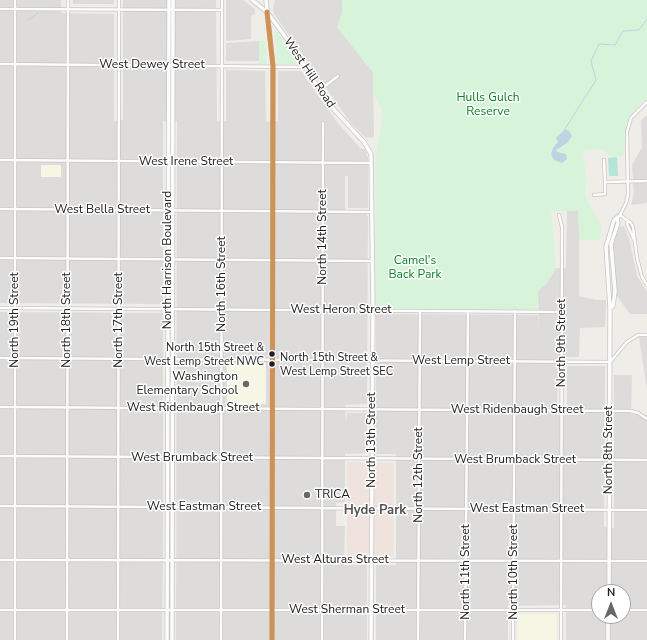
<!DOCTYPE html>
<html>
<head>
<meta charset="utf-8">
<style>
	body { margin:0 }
	#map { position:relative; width:647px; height:640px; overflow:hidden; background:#eeede8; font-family:"Nunito Sans",sans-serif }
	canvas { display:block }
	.north { position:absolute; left:591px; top:584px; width:40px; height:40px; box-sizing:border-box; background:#fff; border:1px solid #a6a6a6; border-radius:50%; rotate:0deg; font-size:11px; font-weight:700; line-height:16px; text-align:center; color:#202020 }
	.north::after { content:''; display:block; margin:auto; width:14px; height:18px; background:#686866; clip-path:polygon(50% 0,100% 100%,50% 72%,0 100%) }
</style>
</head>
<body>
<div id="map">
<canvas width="647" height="640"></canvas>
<div class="north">N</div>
</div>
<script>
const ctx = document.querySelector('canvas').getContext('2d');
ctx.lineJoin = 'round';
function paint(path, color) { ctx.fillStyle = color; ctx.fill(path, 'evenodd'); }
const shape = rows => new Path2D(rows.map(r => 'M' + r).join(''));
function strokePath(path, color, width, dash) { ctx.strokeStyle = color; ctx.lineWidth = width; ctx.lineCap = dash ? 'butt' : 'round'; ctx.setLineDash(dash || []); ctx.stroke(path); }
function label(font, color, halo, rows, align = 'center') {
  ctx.font = font + ' "Nunito Sans",sans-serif'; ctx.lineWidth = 3; ctx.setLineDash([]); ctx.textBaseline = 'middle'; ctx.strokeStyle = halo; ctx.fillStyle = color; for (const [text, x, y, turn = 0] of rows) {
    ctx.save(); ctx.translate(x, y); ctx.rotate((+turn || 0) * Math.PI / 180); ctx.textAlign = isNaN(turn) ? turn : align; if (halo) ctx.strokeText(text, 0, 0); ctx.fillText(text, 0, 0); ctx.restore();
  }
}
paint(shape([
	[0,0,61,0,61,13,114,14,114,121,123,120,123,0,216,0,217,121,226,121,226,70,265,71,266,122,278,121,278,71,301,71,337,122,361,149,365,149,368,158,368,208,348,208,348,176,345,176,345,214,366,214,368,217,367,404,345,405,346,422,347,413,367,413,367,453,345,454,345,502,336,503,336,526,345,526,344,565,367,565,367,640,176,640,177,121,163,121,163,304,0,303],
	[73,0,114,0,114,4,73,4],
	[226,0,243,0,255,9,255,14,251,16,251,39,226,41],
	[275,0,342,0,342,14,337,27,373,72,374,137,366,138,350,122,274,14,273,7],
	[259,41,259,61,226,61,226,43],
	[647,115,647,203,631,205,634,193,632,165,642,147,641,120],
	[567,211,579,211,579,296,596,300,606,300,605,327,580,328,579,357,558,357,557,415,578,415,578,406,567,406,567,366,605,366,604,527,614,528,614,375,632,375,631,414,647,415,647,640,566,640,566,605,508,606,508,640,376,640,376,565,396,565,396,454,376,454,376,314,538,315,539,327,538,291,546,284,556,268,566,268],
	[599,592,623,592,623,616,599,616],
	[624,226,629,238,637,276,647,292,647,314,630,314,617,296,613,246,619,227],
	[0,312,163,313,163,524,162,640,0,640],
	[639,337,647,337,647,390]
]), '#dddcda');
paint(shape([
	[347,462,394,463,393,556,347,556]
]), '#f0e3de');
paint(shape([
	[41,165,61,165,61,177,41,177],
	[227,363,266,363,266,404,227,404],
	[518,614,556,614,556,640,518,640]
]), '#f5f7e4');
paint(shape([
	[342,0,647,0,647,96,627,122,623,156,613,157,601,149,583,150,586,180,585,196,601,225,600,240,579,240,578,211,551,211,556,268,546,284,538,291,537,310,375,308,376,157,383,113,373,91,373,72,337,27,342,14],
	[275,29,296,60,296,64,277,64],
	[259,41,265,41,267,64,259,64]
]), '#d7f4da');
paint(shape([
	[617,157,618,176,609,176,608,158]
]), '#b4e5d6');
paint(shape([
	[565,129,569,131,572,136,567,143,556,150,557,152,566,154,567,159,562,163,554,160,551,154,553,148,558,142,556,138]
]), '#bcd5e1');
strokePath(shape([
	[28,20,38,13],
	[565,129,596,80,591,61,599,44,615,45,623,31,639,30,647,19]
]), '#bcd5e1', 1);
const minor = shape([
	[0,9,222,10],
	[0,64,305,67],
	[320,90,338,76],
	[0,160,372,163],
	[604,160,605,182],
	[594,195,605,194,605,182,647,181],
	[0,209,372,212],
	[559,215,562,227,561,640],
	[628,221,620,215,626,203,628,195,627,132,631,118,647,102],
	[635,242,627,224,628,221,631,223,633,227,637,258,642,277,647,285],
	[0,258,373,261],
	[0,308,562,312],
	[0,358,610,362,627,342,638,335,647,335],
	[0,407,631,411,638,413,647,419],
	[0,456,647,460],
	[0,506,647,510],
	[0,560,647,561],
	[0,610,599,610],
	[623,610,647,610],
	[15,640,15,0],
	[67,640,68,0],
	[118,640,119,0],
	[221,640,222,0],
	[322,640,323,123],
	[418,640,420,311],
	[465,640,468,311],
	[513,640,515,311]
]);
const tertiary = shape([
	[252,0,267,12,290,43,328,103,364,142,371,154,373,308,371,640],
	[266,0,273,66,272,640],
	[610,308,613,306,615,291,611,244,618,223,617,218],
	[609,592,610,308,606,247,614,220,620,215],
	[167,640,169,0],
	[172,640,173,0],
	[608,640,608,616]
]);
strokePath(minor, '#c7c6c4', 4);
strokePath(tertiary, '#c7c6c4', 5);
strokePath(minor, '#fcfcfc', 2.5);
strokePath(tertiary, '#fcfcfc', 3.5);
strokePath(shape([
	[267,12,273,66,272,640]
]), '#ce9354', 5);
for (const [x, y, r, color] of [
	[272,354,3.5,"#202020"],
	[272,364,3.5,"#202020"],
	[246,384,4,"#686866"],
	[307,495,4,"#686866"]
]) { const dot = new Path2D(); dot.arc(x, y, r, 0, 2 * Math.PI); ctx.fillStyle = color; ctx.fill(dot); strokePath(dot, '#fff', 1.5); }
label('11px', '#202020', '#fff', [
	["North 15th Street &",264,348],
	["West Lemp Street NWC",264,362],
	["North 15th Street &",280,358,"left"],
	["West Lemp Street SEC",280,372,"left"]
], 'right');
label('12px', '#202020', '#fff', [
	["West Dewey Street",152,65],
	["West Hill Road",309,73,56],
	["West Irene Street",186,162],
	["West Bella Street",102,210],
	["North 14th Street",323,237,-90],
	["North Harrison Boulevard",168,260,-90],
	["North 16th Street",222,284,-90],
	["West Heron Street",341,310],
	["North 19th Street",15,320,-90],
	["North 18th Street",67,320,-90],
	["North 17th Street",119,320,-90],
	["North 9th Street",562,343,-90],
	["West Lemp Street",461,361],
	["West Ridenbaugh Street",193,408],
	["West Ridenbaugh Street",517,410],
	["North 13th Street",372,440,-90],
	["North 8th Street",609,450,-90],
	["West Brumback Street",192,458],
	["West Brumback Street",515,460],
	["North 12th Street",419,475,-90],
	["West Eastman Street",204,507],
	["West Eastman Street",527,509],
	["West Alturas Street",335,560],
	["North 11th Street",466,572,-90],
	["North 10th Street",514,572,-90],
	["West Sherman Street",347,610]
]);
label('12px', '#0b8023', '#fff', [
	["Hulls Gulch",488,98],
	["Reserve",488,112],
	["Camel's",415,261],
	["Back Park",415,275]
]);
label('12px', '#202020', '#fff', [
	["Washington",238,377],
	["Elementary School",238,391],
	["TRICA",315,495,"left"]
], 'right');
label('bold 13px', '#535353', '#fff', [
	["Hyde Park",375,511]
]);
</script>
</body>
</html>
